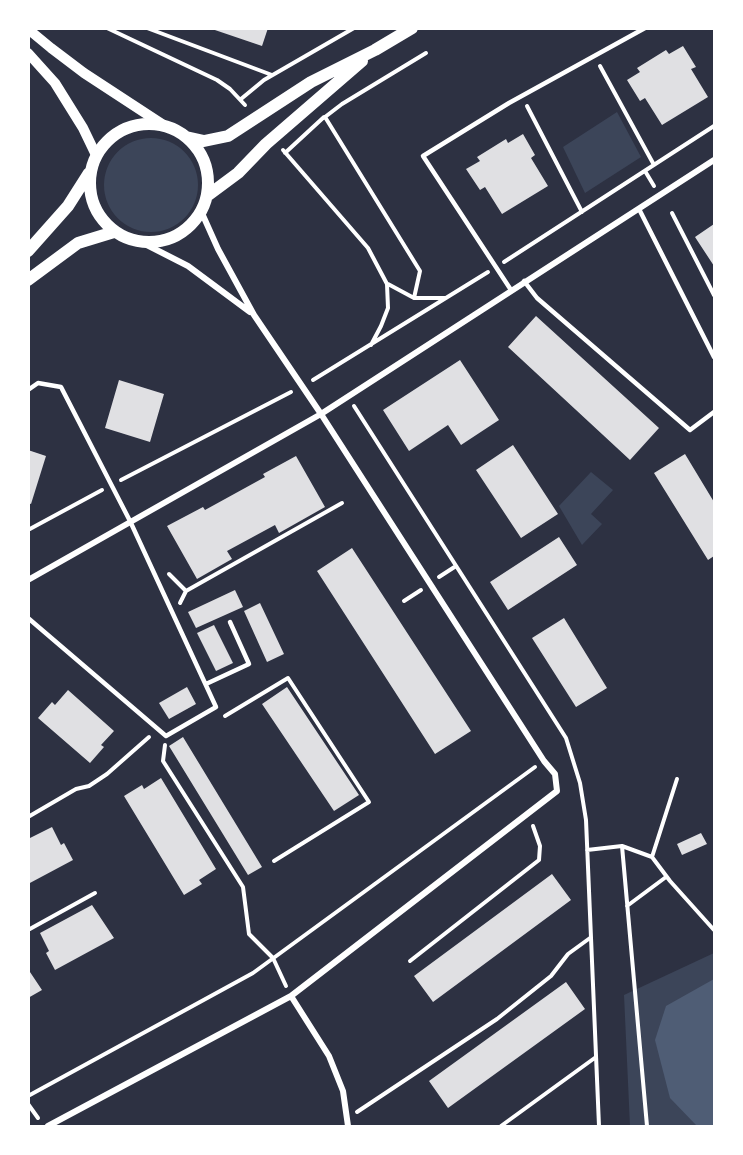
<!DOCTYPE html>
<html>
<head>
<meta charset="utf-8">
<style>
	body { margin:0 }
	#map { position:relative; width:743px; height:1155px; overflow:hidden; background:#2d3142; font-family:"PT Sans",sans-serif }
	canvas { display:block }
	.frame { position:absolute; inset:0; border:30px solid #fff; pointer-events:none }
</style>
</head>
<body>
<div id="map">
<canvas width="743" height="1155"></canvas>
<div class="frame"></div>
</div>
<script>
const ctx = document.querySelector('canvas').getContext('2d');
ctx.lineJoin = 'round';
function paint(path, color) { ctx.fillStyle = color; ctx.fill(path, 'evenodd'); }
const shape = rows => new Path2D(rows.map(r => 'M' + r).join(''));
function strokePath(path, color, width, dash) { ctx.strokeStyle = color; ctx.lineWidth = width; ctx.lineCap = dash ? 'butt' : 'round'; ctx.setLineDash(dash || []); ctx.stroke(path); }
paint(shape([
	[617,112,641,157,585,193,563,147],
	'104 185a47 47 0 1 1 94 0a47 47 0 1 1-94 0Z',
	[591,472,613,490,591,514,602,524,582,545,559,506],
	[714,953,714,1126,630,1126,624,995]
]), '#3c4559');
paint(shape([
	[714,979,714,1126,697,1126,670,1098,655,1040,666,1006]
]), '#4f5d75');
paint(shape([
	[209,28,268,28,262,46],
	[683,46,696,67,691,69,708,97,662,125,645,98,640,101,627,80,640,72,637,68,666,50,669,54],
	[523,134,535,155,531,158,548,186,502,214,485,187,480,190,466,169,480,161,477,157,506,139,508,143],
	[714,224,714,266,695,237],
	[536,316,659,428,630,460,508,347],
	[460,360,499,420,461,445,448,425,409,451,383,410],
	[119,380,164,394,150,442,105,428],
	[513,445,558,514,521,538,476,470],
	[28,450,46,456,31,504,28,503],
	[685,454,714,502,714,556,708,560,654,473],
	[296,456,325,507,279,533,275,525,227,551,232,559,197,579,167,526,203,507,205,510,265,477,263,474],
	[559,537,577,565,508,610,490,582],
	[352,548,471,731,435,754,317,571],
	[235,590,243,607,196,628,188,612],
	[260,603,284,654,267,662,244,611],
	[564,618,607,688,576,707,532,638],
	[214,625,233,663,216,671,197,633],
	[187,687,196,704,169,719,159,703],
	[287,687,359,795,334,811,262,704],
	[68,690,114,731,101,745,104,747,90,763,38,718,52,702,55,705],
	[183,737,262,867,248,875,169,746],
	[161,778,216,869,199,880,202,884,184,895,124,796,142,785,144,789],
	[52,827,61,845,64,843,73,860,28,884,28,839],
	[701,833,707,844,682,855,677,844],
	[552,874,571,900,433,1002,414,976],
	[92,905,114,938,55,970,46,953,49,951,40,933],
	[28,969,42,990,28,998],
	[566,982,585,1009,448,1108,429,1081]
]), '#e0e0e3');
strokePath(shape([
	[107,28,217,80,230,89,245,105],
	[147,28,272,75],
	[600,66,654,165],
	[241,99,264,80,354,28],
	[527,106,582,212],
	[283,150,368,248,387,284,388,308,381,326,371,345],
	[285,153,324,117],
	[645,171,654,186],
	[672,213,714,295],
	[504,262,714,126],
	[388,284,414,298,446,298],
	[414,298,420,271,325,117,342,104,426,53],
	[313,380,488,272],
	[354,406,566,738,580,783,586,820,599,1126],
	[121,480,291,392],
	[28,530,102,490],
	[169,574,186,591,180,603],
	[439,577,456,566],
	[186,591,342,503],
	[404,601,421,590],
	[225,716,288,678,369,802,274,861],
	[165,745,163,761,243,887,249,934,273,958,286,986],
	[28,817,76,789,89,786,107,774,149,737],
	[622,846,647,1126],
	[587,850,622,846,652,857,677,779],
	[652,857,670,881,714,930],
	[627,906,666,877],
	[28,930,95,893],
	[410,961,539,860,540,846,533,826],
	[28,1096,253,973,535,767],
	[28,1104,38,1118],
	[357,1112,497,1019,551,976,568,954,590,938],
	[501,1126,596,1057]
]), '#fff', 4);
strokePath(shape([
	[639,209,714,357],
	[524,281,537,298,690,430,714,412],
	[511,290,423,156,509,103,645,28],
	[28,390,38,383,61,387,130,521,216,707,166,736,28,618],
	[206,684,249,664,230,622]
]), '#fff', 4.5);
strokePath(shape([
	[139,241,188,266,250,312],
	[28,580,321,414,714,160],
	[291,996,329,1056,343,1091,348,1126],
	[48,1126,291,996,557,791,555,774,544,761,321,414,254,315,218,249,201,211]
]), '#fff', 6);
strokePath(shape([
	[28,29,51,48,84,73,165,126],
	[28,53,55,83,83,128,96,155]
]), '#fff', 10);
strokePath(shape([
	'90 183a59 59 0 1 1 118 0a59 59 0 1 1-118 0Z',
	[186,137,204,141,228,136,311,82,375,50,412,28],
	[207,196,238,173,266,144,362,61],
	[28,251,68,206,89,173],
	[28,280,78,243,114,232]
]), '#fff', 12);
</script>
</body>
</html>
